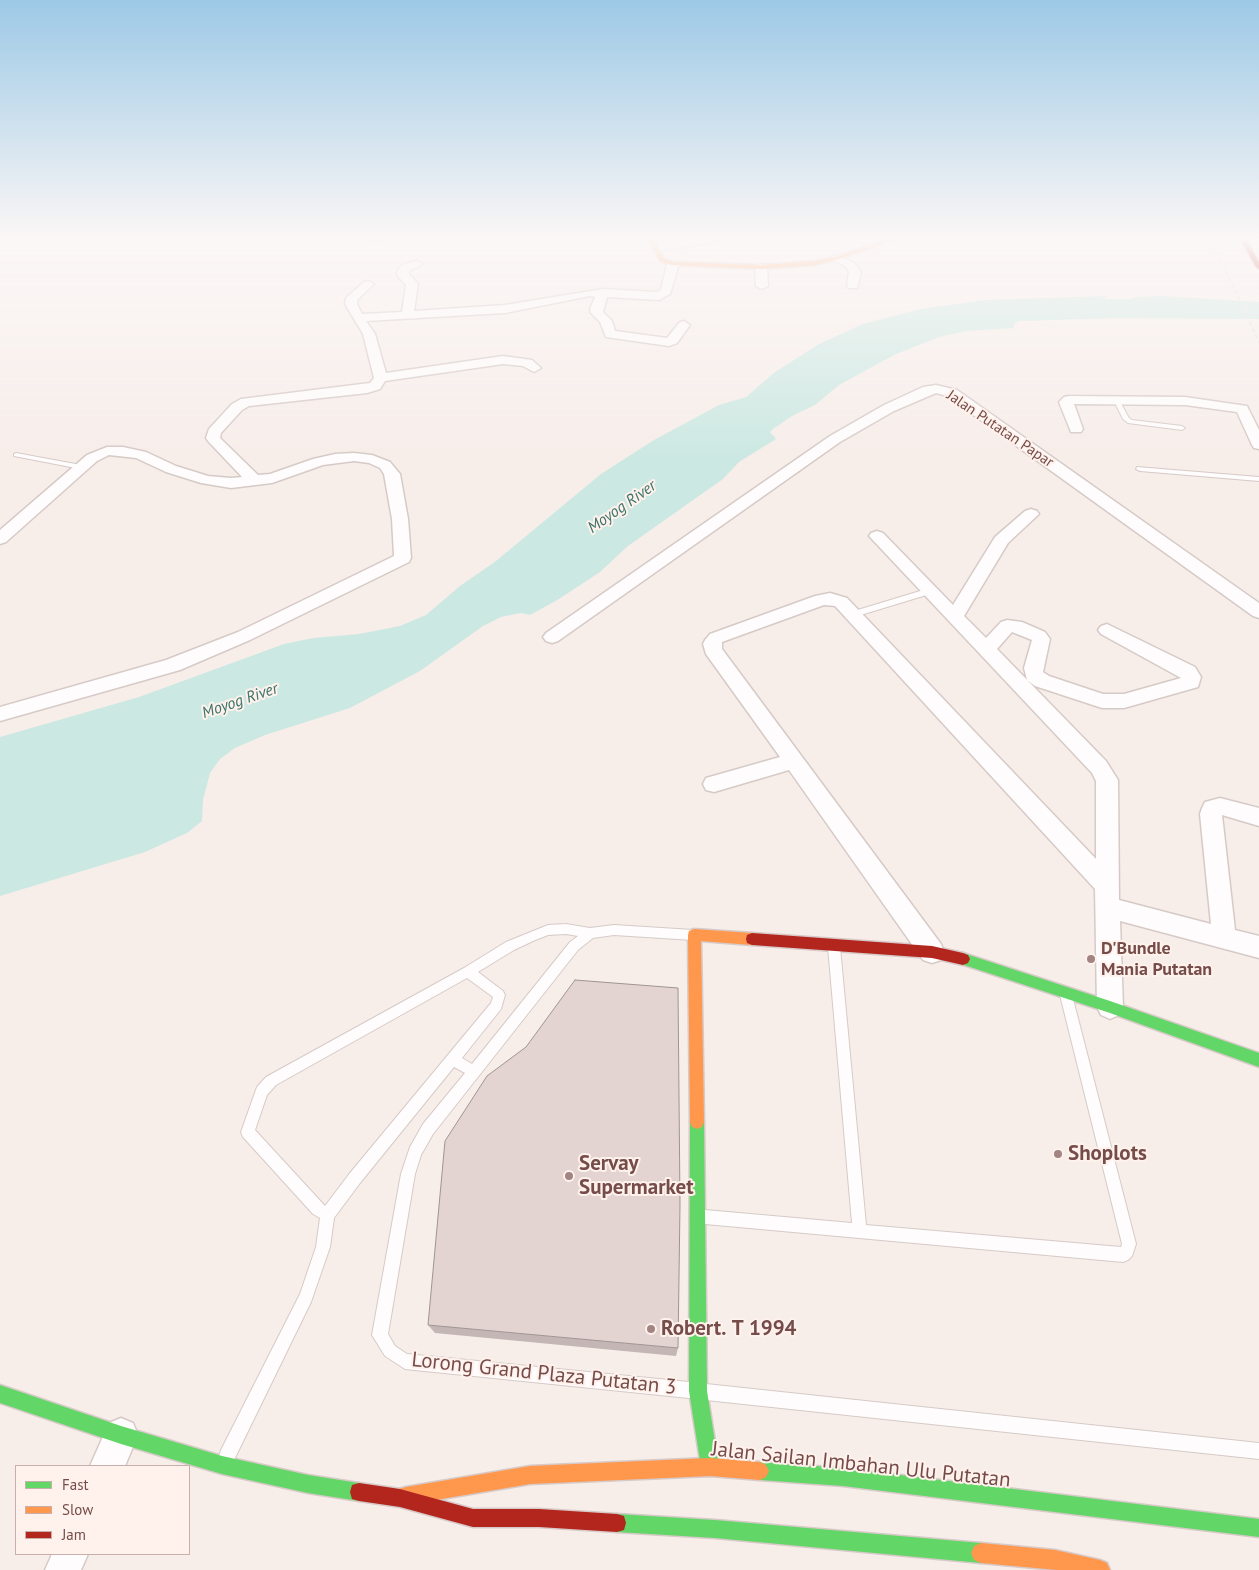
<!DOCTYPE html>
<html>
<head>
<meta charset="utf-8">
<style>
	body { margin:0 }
	#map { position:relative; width:1259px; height:1570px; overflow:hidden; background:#f7eeea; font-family:"PT Sans",sans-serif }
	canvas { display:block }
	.legend { position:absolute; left:15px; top:1465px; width:175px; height:90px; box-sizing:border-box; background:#fff1eb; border:1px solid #c8afab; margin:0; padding:6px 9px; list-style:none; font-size:15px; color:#754c4a }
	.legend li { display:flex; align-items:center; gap:10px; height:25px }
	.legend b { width:25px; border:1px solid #c8afab }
</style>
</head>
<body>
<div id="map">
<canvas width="1259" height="1570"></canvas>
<ul class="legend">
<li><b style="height:6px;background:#63d668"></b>Fast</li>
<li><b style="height:6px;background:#ff974d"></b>Slow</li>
<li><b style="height:6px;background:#b3261e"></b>Jam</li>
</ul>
</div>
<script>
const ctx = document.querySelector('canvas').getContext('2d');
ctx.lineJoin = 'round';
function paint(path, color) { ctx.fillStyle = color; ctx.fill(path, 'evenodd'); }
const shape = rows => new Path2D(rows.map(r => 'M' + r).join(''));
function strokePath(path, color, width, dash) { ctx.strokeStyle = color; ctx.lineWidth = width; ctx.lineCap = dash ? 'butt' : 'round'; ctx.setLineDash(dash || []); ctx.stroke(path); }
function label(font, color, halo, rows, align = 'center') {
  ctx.font = font + ' "PT Sans",sans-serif'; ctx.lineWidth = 4; ctx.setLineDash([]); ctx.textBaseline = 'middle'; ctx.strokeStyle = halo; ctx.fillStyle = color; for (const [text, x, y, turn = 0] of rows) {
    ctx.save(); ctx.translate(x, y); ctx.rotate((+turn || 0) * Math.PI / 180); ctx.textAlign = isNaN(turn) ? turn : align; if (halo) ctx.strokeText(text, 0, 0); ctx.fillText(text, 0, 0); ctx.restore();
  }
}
paint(shape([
	[1105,296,1107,297,1101,299,1131,299,1137,297,1162,296,1259,302,1259,319,1115,318,1019,321,1014,324,1014,328,967,331,939,337,894,355,839,385,815,405,792,416,773,429,770,432,776,439,739,462,723,479,628,546,600,572,559,599,530,615,521,613,501,617,483,626,420,671,350,708,265,735,235,748,220,759,210,773,203,800,202,821,187,833,145,852,0,896,0,737,139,697,284,644,313,638,359,634,400,626,426,615,460,586,496,561,601,474,654,440,719,405,746,397,775,372,819,344,863,324,920,309,985,300]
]), '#cce8e2');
const lane = shape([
	[1115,400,1119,400,1129,418,1132,420,1182,426,1185,428,1182,430,1128,423,1123,419,1114,401,1115,400],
	[16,453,81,465,85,467,81,469,14,456,14,454,16,453],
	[1137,467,1259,477,1259,481,1140,471,1136,469,1137,467],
	[930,588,934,591,933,593,854,617,850,614,851,612,930,588],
	[566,924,590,928,614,925,693,930,697,931,699,935,697,939,693,940,614,935,593,938,578,950,433,1134,421,1155,415,1174,388,1334,395,1346,407,1354,689,1382,695,1384,697,1390,695,1396,689,1398,405,1369,385,1356,372,1335,401,1174,410,1147,423,1124,465,1073,454,1067,360,1183,334,1218,330,1247,311,1302,233,1462,227,1464,221,1462,219,1456,221,1450,300,1294,316,1247,320,1218,313,1214,243,1137,241,1132,257,1087,266,1077,464,968,506,942,548,925,566,924],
	[566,934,578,936,570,942,472,1064,462,1058,501,1009,505,995,503,991,478,972,514,950,533,941,548,935,566,934],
	[467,978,493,997,491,1003,350,1173,325,1206,255,1130,267,1095,276,1085,467,978],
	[834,942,838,943,840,947,866,1225,1121,1247,1122,1244,1060,995,1062,991,1066,990,1070,991,1072,995,1136,1244,1132,1256,1128,1260,1123,1262,705,1224,700,1222,698,1217,700,1212,705,1210,852,1223,828,947,830,943,834,942],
	[706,1384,1259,1443,1259,1459,706,1400,700,1398,698,1392,700,1386,706,1384]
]);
const street = shape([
	[370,239,381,239,376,242,370,239],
	[696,239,720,239,715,242,656,251,651,248,656,245,696,239],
	[1053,239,1066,239,1072,243,1067,246,1053,239],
	[837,255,854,263,861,272,857,288,849,288,847,286,849,272,846,267,833,260,832,258,833,256,837,255],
	[416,261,420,262,422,264,420,266,409,271,409,274,418,284,414,311,505,305,603,289,657,292,661,290,667,264,673,261,679,264,670,294,659,300,607,297,603,312,612,321,615,331,667,338,680,322,684,321,690,325,677,343,669,346,606,337,600,322,591,313,590,309,595,297,590,296,505,313,366,321,375,334,386,373,503,356,532,360,541,368,534,372,523,366,503,364,385,381,380,389,367,393,249,406,242,410,221,433,220,438,258,475,270,474,313,459,335,454,354,453,372,455,390,462,400,474,408,519,411,558,409,562,250,640,180,670,0,721,0,707,166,660,238,632,394,556,392,519,384,474,380,468,369,463,354,461,323,465,272,483,231,488,201,483,166,472,136,458,109,455,97,461,6,542,0,544,0,530,87,455,107,447,123,447,146,452,176,466,208,476,231,478,242,477,208,441,206,438,209,429,232,404,241,399,370,383,374,378,363,334,345,304,346,298,364,282,368,281,374,284,358,299,357,304,362,314,402,312,406,285,397,275,397,271,402,265,416,261],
	[761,264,767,267,768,286,762,289,756,286,755,267,761,264],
	[936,385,957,390,1259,603,1259,618,1253,616,947,396,936,393,894,411,840,442,558,641,552,643,546,641,543,637,546,633,830,436,884,405,923,387,936,385],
	[1069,396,1185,397,1247,406,1259,430,1259,449,1254,448,1252,445,1237,412,1185,405,1074,404,1083,429,1081,432,1071,432,1059,402,1064,397,1069,396],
	[1031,509,1037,511,1039,514,1008,543,964,616,986,638,1001,622,1007,620,1022,622,1045,632,1050,639,1043,672,1049,676,1103,694,1124,694,1181,678,1101,634,1098,630,1101,626,1107,624,1195,667,1201,677,1198,687,1124,708,1102,708,1035,686,1027,680,1024,668,1032,640,1012,632,997,649,1106,761,1118,780,1119,900,1211,924,1200,814,1202,808,1205,802,1220,798,1259,808,1259,826,1222,815,1235,930,1259,936,1259,958,1120,921,1123,1007,1119,1015,1110,1019,1101,1015,1097,1007,1095,889,835,606,824,605,722,642,722,649,941,944,944,952,941,960,932,963,923,960,789,770,714,792,706,790,703,784,706,778,780,757,706,654,703,644,705,640,710,634,815,596,830,593,847,598,1096,859,1096,781,1092,773,869,536,871,533,877,531,883,533,953,605,995,537,1025,511,1031,509],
	[121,1418,133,1423,138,1435,125,1466,90,1466,109,1423,121,1418],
	[52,1554,88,1554,81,1570,45,1570,52,1554]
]);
const fast = shape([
	[963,953,1110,1001,1259,1053,1259,1067,1110,1013,958,963,956,959,958,955,963,953],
	[697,1115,702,1117,704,1122,707,1391,719,1467,716,1473,710,1476,704,1473,701,1467,689,1391,690,1122,692,1117,697,1115],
	[0,1385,121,1426,222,1456,308,1475,359,1483,366,1485,368,1492,366,1499,359,1501,308,1493,222,1474,121,1444,0,1403,0,1385],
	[760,1462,843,1468,1259,1519,1259,1537,843,1486,760,1480,754,1477,751,1471,754,1465,760,1462],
	[617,1514,715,1520,981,1543,988,1546,991,1553,988,1560,981,1563,715,1538,617,1532,610,1530,608,1523,610,1516,617,1514]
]);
const slow = shape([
	[648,239,654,239,664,259,674,262,761,265,815,261,835,257,888,239,895,239,839,259,815,265,761,269,671,265,660,261,648,239],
	[694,929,752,933,757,935,758,939,757,943,752,945,701,941,704,1122,702,1127,697,1129,692,1127,690,1122,688,935,689,931,694,929],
	[710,1458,760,1462,766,1465,769,1471,766,1477,760,1480,710,1476,530,1484,406,1505,399,1503,397,1496,399,1489,406,1487,530,1466,710,1458],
	[981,1543,1055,1550,1100,1560,1107,1563,1110,1570,1057,1570,981,1563,974,1560,971,1553,974,1546,981,1543]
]);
const jam = shape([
	[1240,239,1246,239,1259,262,1259,269,1256,267,1240,239],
	[752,933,932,946,963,953,968,955,970,959,968,963,963,965,932,958,752,945,747,943,746,939,747,935,752,933],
	[359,1483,400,1489,473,1509,539,1509,617,1514,624,1516,626,1523,624,1530,617,1532,539,1527,473,1527,400,1507,359,1501,352,1499,350,1492,352,1485,359,1483]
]);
strokePath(lane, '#d6cac7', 2);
strokePath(street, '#d6cac7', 3);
strokePath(fast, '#d8cac8', 3);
strokePath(slow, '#d8cac8', 3);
strokePath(jam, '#d8cac8', 3);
paint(lane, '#fefcfc');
paint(street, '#fefcfc');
paint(fast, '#63d668');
paint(slow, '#ff974d');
paint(jam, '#b3261e');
strokePath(shape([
	[1211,239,1259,342]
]), '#e3e1e4', 2, [4.5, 2.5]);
paint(shape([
	[428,1325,678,1348,676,1356,435,1333]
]), '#c3b6b5');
const building = shape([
	[575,980,678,988,680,1205,678,1348,428,1325,445,1141,487,1076,526,1047,575,980]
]);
paint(building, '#e3d4d2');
strokePath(building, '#9f9493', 1);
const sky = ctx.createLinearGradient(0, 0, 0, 458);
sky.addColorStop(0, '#9dc9e6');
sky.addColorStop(0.52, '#fbf7f6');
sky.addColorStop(1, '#fbf7f600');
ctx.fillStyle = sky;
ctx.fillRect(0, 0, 1259, 458);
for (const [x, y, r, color] of [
	[1091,959,5,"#a28582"],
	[1058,1154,5,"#a28582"],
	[569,1176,5,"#a28582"],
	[651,1329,5,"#a28582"]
]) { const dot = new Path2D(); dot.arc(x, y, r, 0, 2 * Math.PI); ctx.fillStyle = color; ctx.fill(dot); strokePath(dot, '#fff1eb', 2); }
label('15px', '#754c4a', '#fff1eb', [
	["Jalan Putatan Papar",1000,429,34]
]);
label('italic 16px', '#3a746b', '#fff1eb', [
	["Moyog River",622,507,-35],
	["Moyog River",240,701,-19]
]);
label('bold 18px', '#754c4a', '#fff1eb', [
	["D'Bundle",1101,949],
	["Mania Putatan",1101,970]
], 'left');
label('bold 21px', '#754c4a', '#fff1eb', [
	["Shoplots",1068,1154],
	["Servay",579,1164],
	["Supermarket",579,1188],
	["Robert. T 1994",661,1329]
], 'left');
label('21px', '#754c4a', '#fff1eb', [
	["Lorong Grand Plaza Putatan 3",544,1374,6],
	["Jalan Sailan Imbahan Ulu Putatan",861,1465,6]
]);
</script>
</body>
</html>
